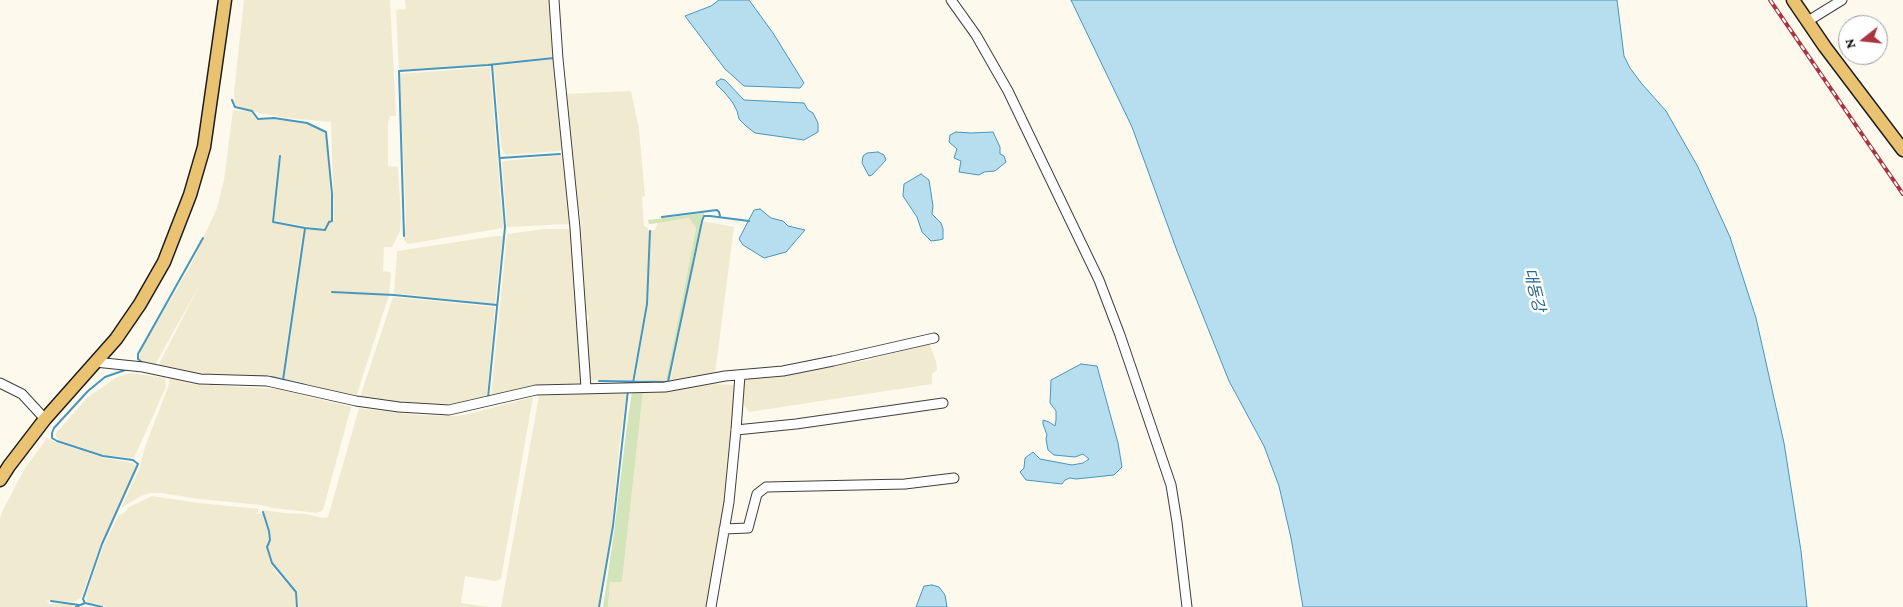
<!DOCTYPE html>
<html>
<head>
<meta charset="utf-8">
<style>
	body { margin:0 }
	#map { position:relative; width:1903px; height:607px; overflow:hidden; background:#fdf9ed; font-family:"Crimson Pro",serif }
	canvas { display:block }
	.north { position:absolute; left:1838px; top:15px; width:50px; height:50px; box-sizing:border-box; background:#fff; border:1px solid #9e9e9e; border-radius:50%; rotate:254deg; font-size:14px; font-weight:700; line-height:20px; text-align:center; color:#0c0c0c }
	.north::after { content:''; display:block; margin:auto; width:18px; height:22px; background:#ab3442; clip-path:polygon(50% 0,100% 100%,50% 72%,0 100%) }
</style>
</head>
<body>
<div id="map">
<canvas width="1903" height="607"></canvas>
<div class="north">N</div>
</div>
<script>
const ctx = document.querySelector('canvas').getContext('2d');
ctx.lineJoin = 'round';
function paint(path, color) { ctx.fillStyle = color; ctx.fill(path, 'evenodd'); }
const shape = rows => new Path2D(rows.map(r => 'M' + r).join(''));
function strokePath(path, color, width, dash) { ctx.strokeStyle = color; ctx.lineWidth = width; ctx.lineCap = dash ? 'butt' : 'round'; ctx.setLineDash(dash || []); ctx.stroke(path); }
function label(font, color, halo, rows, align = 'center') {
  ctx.font = font + ' "Crimson Pro","Noto Sans KR",serif'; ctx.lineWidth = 5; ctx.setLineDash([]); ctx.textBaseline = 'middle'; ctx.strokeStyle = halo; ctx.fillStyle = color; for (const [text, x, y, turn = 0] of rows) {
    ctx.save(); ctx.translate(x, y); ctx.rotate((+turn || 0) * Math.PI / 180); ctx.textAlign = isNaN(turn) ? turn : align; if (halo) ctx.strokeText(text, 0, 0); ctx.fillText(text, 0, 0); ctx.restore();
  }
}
paint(shape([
	[244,0,390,0,396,116,390,116,388,124,388,166,398,167,401,216,400,231,392,247,384,247,383,271,390,272,391,274,389,294,331,291,331,293,389,295,356,397,284,379,305,228,325,230,327,229,329,222,334,220,331,122,287,118,255,112,239,108,235,104,234,92],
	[405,0,552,0,554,57,492,64,399,70,396,10,406,9],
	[555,59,564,147,560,151,506,155,503,151,501,145,494,66],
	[490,67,503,228,408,244,404,240,406,222,400,74],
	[631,91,639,129,645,196,642,197,644,226,648,228,650,236,646,304,632,380,592,380,588,376,583,321,589,320,589,317,586,312,580,212,576,212,564,94],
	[233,110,251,112,258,119,274,119,312,125,322,130,326,135,332,217,325,229,274,221,281,155,278,157,279,159,272,223,303,228,282,378,260,375,213,375,190,373,158,366,199,286,155,365,142,362,139,359,142,347,190,267,217,208,224,180],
	[565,155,571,224,507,227,502,162,504,161],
	[689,218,696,228,666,381,635,380,648,304,651,230,655,230,658,222],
	[702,221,734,227,715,374,670,382],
	[544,229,572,229,583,379,581,383,543,385,491,395,507,234],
	[496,236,503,236,495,304,394,293,397,251],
	[393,297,495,307,487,396,461,403,438,405,402,403,360,397],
	[925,345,930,345,936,361,937,370,932,374,932,384,749,412,743,404,742,380,775,376,868,360],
	[131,373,165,378,166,387,134,458,104,455,59,440,56,437,56,433,87,398,117,377],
	[170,378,191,384,277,389,351,407,323,510,317,513,273,508,262,505,199,499,161,493,151,493,141,496,121,508,140,467,145,447,168,387],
	[715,384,735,385,727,501,708,607,608,607,610,582,622,582,643,392],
	[624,391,627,392,620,440,612,525,598,607,501,607,539,396],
	[533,397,501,579,495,581,465,576,461,603,489,607,299,607,297,591,273,563,268,547,271,540,270,530,263,510,284,513,305,514,323,518,328,517,359,408,417,415,451,416,465,415],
	[47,438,55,442,104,458,133,463,137,467,101,544,81,598,73,602,47,600,49,604,73,604,72,607,0,607,0,519,3,510,25,468],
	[152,496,198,503,259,509,257,514,263,514,268,531,269,540,266,547,271,564,276,572,295,592,296,607,107,607,87,602,86,595,103,547,119,515,124,513,129,507]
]), '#f0ebd0');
paint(shape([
	[704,213,704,215,701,220,669,381,666,381,696,228,689,218,651,224,649,224,648,220],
	[632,391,643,392,622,582,610,582,608,607,603,607,614,533,627,425]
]), '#d3e3ba');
const water = shape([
	[719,0,749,0,773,33,804,83,800,88,744,86,725,69,685,16,711,6,719,0],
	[1071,0,1617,0,1624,56,1630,68,1642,84,1666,111,1698,167,1730,237,1756,318,1784,443,1801,551,1807,607,1303,607,1291,538,1279,486,1264,446,1229,381,1177,251,1132,127,1071,0],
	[721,79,725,80,744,100,804,103,808,110,813,113,818,123,818,132,804,140,755,133,746,126,739,119,737,111,733,103,725,93,717,85,716,82,721,79],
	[956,132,971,133,993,132,1000,147,1000,154,1004,156,1006,162,995,171,984,172,979,175,959,172,961,161,954,158,957,149,949,142,950,135,956,132],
	[878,152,884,155,886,160,872,175,869,176,862,163,863,156,867,153,878,152],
	[921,174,929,180,933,206,932,214,941,223,943,229,943,239,939,240,931,241,922,232,917,217,903,196,904,184,921,174],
	[760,209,771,218,783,221,788,226,805,230,786,252,764,258,743,245,739,239,754,210,760,209],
	[1081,364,1097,366,1118,443,1122,467,1114,475,1076,479,1070,478,1065,480,1062,484,1026,480,1020,472,1024,468,1025,458,1033,452,1040,459,1072,465,1083,463,1089,459,1083,454,1075,457,1054,455,1048,450,1046,439,1047,435,1043,424,1043,420,1049,422,1055,426,1056,420,1056,411,1050,403,1051,380,1081,364],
	[932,585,939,587,945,595,947,607,916,607,924,586,932,585]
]);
paint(water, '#b7deef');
strokePath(water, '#4696bd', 1);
strokePath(shape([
	[232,100,235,107,252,111,258,119,274,118,307,123,326,132,332,194,332,221,329,222,325,230,305,228],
	[280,156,273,222,305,228,283,380],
	[500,158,560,154],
	[662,217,717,210,719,212,720,216],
	[404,236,399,71,488,65,554,58],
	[332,292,394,295,497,305],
	[143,363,138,359,138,354,203,238],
	[249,376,272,377,305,385],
	[186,380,196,382],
	[599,381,669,382],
	[668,382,702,221,704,216,710,216,749,221],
	[633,383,647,304,650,231],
	[211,384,224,384],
	[618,384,639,383],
	[571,385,581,385],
	[488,398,505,227,492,65],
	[458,412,497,403],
	[263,512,269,531,270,540,267,547,272,563,296,592,297,607],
	[51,601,79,605],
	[76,607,85,603],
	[102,607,85,603,83,599,102,544,138,464,133,460,103,456,57,441,52,438,52,433,54,428,88,391,105,377,128,369],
	[599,607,613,526,628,390]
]), '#4696bd', 2);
const minor = shape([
	[554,0,558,59,575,228,586,388],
	[951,0,976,35,1008,91,1099,280,1120,335,1171,485,1177,522,1187,607],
	[1808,21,1842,0],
	[95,362,143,367,200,379,267,381,356,401,399,407,449,410,536,390,665,387,725,376,783,371,833,361,934,338],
	[0,383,22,394,45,419],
	[736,430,796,424,943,403],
	[724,529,748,528,757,494,766,487,905,484,954,478],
	[711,607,729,502,736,430,740,375]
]);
const primary = shape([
	[1793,0,1825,47,1903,150],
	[0,480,9,466,45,419,116,339,140,304,164,262,190,195,204,147,225,0]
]);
strokePath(minor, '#3f3f3f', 11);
strokePath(primary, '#1d1d1d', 15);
strokePath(minor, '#fff', 9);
strokePath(primary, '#e9c371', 12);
const rail = shape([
	[1770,0,1903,194]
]);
strokePath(rail, '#ab3442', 4);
strokePath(rail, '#fff', 2, [5.5]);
label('italic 16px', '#24688f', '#fff', [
	["대동강",1534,290,76]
]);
</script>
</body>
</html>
